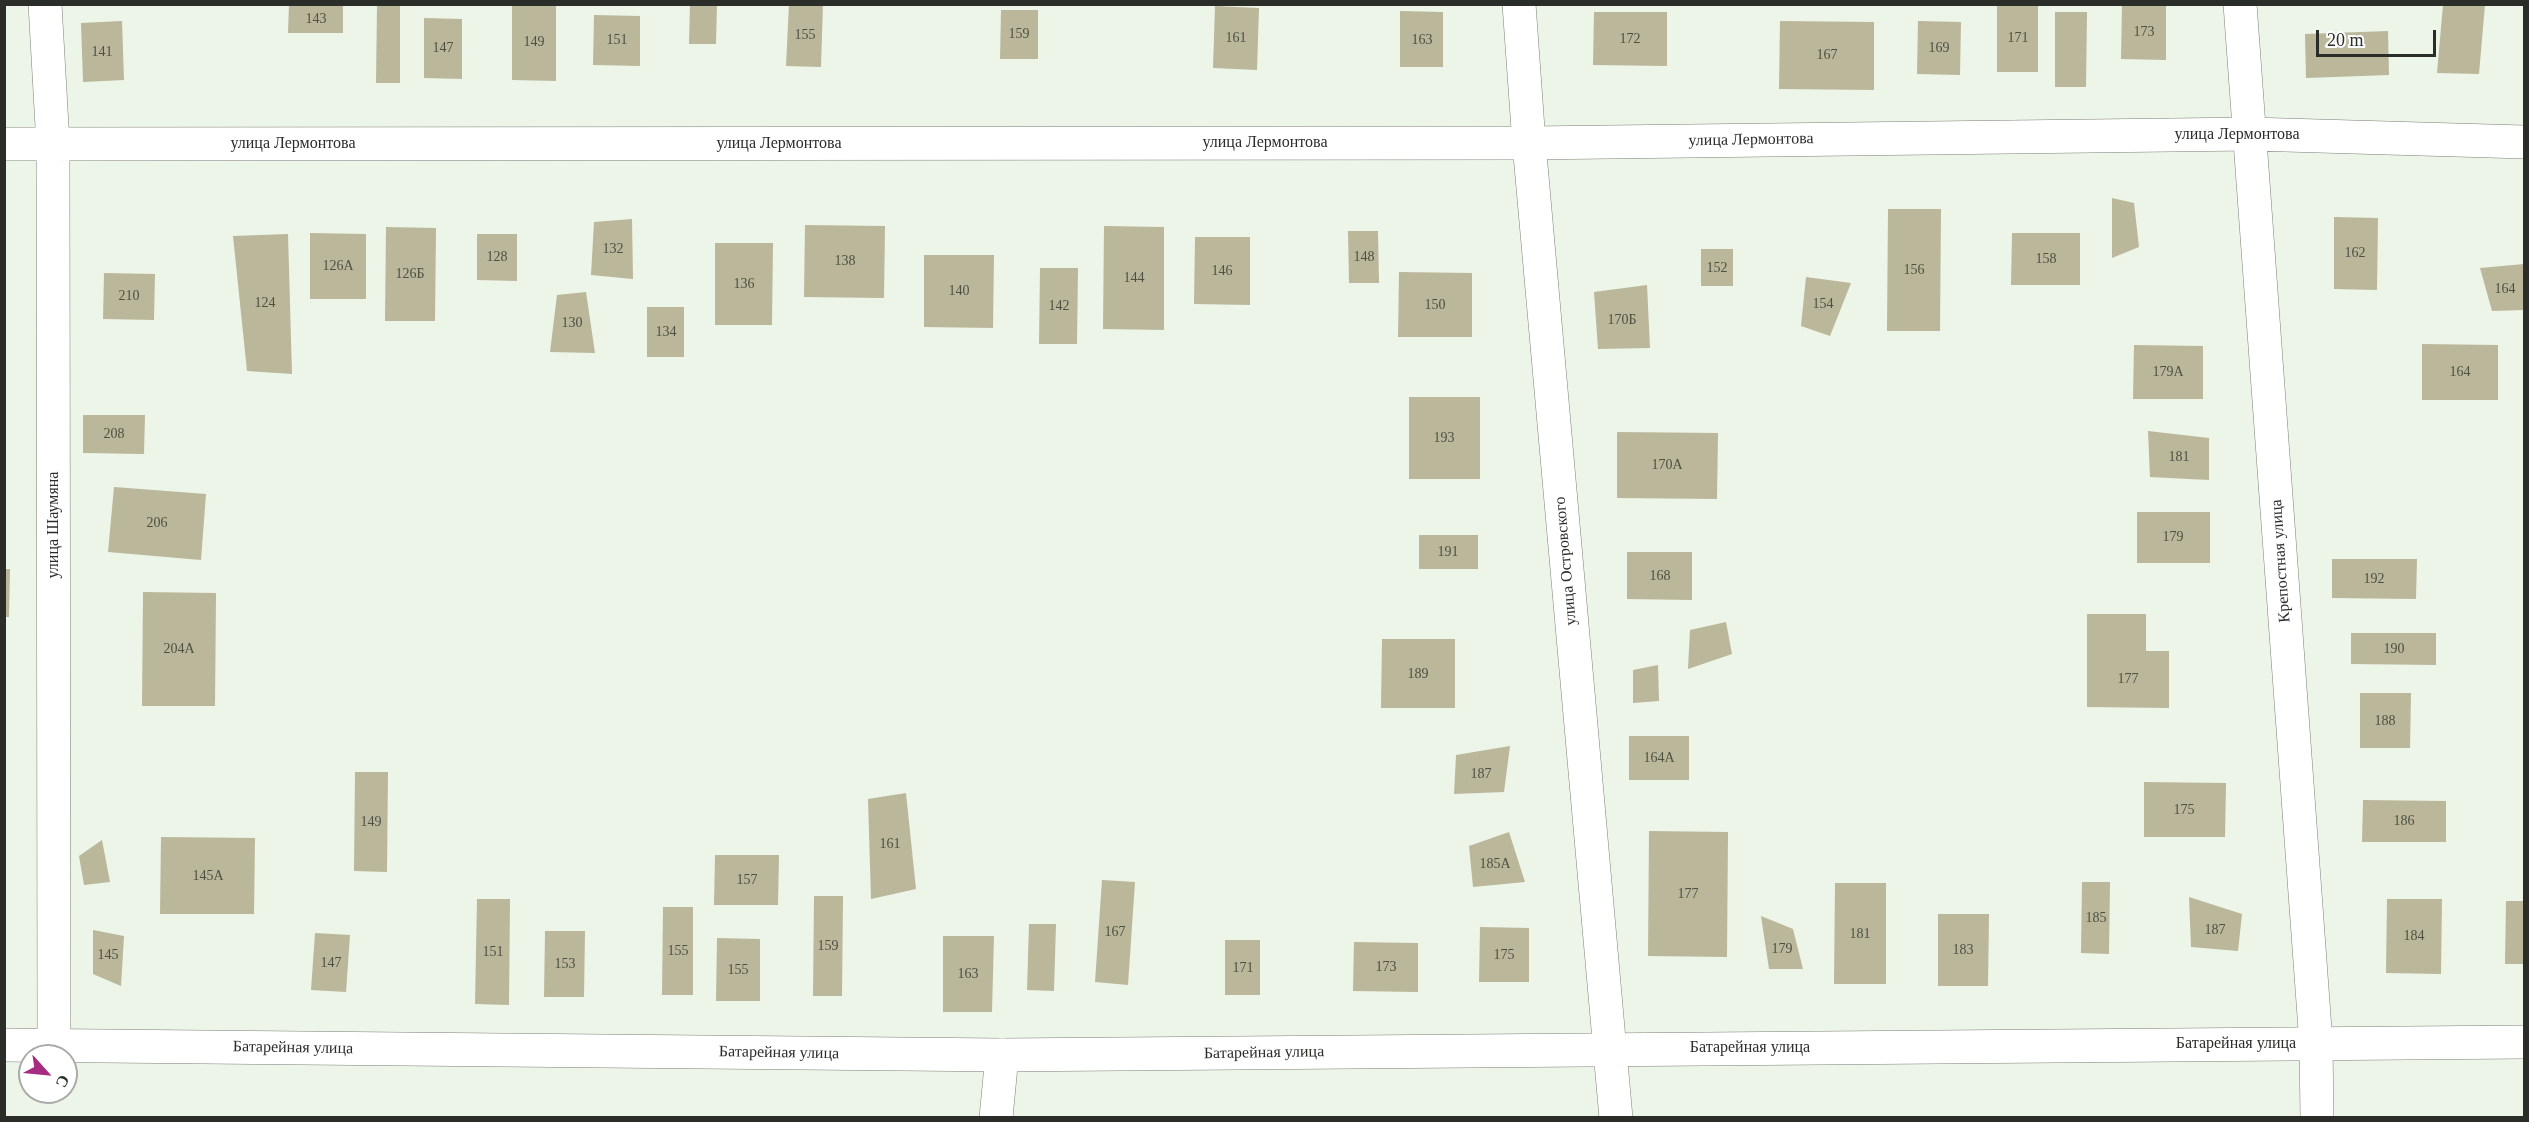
<!DOCTYPE html>
<html>
<head>
<meta charset="utf-8">
<style>
	body { margin:0 }
	#map { position:relative; width:2529px; height:1122px; overflow:hidden; background:#edf5e8; font-family:"Times New Roman",serif }
	canvas { display:block }
	.frame { position:absolute; inset:0; border:6px solid #2a2d28; pointer-events:none }
	.north { position:absolute; left:18px; top:1044px; width:60px; height:60px; box-sizing:border-box; background:#fff; border:2px solid #aaaba9; border-radius:50%; rotate:117deg; font-size:16px; font-weight:700; line-height:24px; text-align:center; color:#2a2d28 }
	.north::after { content:''; display:block; margin:auto; width:21px; height:27px; background:#a62c81; clip-path:polygon(50% 0,100% 100%,50% 72%,0 100%) }
	.scale { position:absolute; left:2316px; top:30px; width:120px; height:27px; box-sizing:border-box; border:3px solid #2a2d28; border-top:0; padding-left:8px; font-size:18px; line-height:21px; white-space:nowrap; color:#2a2d28; -webkit-text-stroke:4px #fff; paint-order:stroke }
</style>
</head>
<body>
<div id="map">
<canvas width="2529" height="1122"></canvas>
<div class="frame"></div>
<div class="north">С</div>
<div class="scale">20 m</div>
</div>
<script>
const ctx = document.querySelector('canvas').getContext('2d');
ctx.lineJoin = 'round';
function paint(path, color) { ctx.fillStyle = color; ctx.fill(path, 'evenodd'); }
const shape = rows => new Path2D(rows.map(r => 'M' + r).join(''));
function strokePath(path, color, width, dash) { ctx.strokeStyle = color; ctx.lineWidth = width; ctx.lineCap = dash ? 'butt' : 'round'; ctx.setLineDash(dash || []); ctx.stroke(path); }
function label(font, color, halo, rows, align = 'center') {
  ctx.font = font + ' "Times New Roman",serif'; ctx.lineWidth = 5; ctx.setLineDash([]); ctx.textBaseline = 'middle'; ctx.strokeStyle = halo; ctx.fillStyle = color; for (const [text, x, y, turn = 0] of rows) {
    ctx.save(); ctx.translate(x, y); ctx.rotate((+turn || 0) * Math.PI / 180); ctx.textAlign = isNaN(turn) ? turn : align; if (halo) ctx.strokeText(text, 0, 0); ctx.fillText(text, 0, 0); ctx.restore();
  }
}
paint(shape([
	[289,4,343,4,343,33,288,33],
	[512,4,556,4,556,81,512,80],
	[690,4,717,4,716,44,689,44],
	[789,4,823,4,821,67,786,66],
	[1997,4,2038,4,2038,72,1997,72],
	[2122,4,2166,4,2166,60,2121,59],
	[377,5,400,5,400,83,376,83],
	[2443,5,2485,5,2479,74,2437,73],
	[1215,6,1259,8,1257,70,1213,68],
	[1001,10,1038,10,1038,59,1000,59],
	[1400,11,1443,12,1443,67,1400,67],
	[1594,12,1667,12,1667,66,1593,65],
	[2055,12,2087,12,2086,87,2055,87],
	[594,15,640,16,640,66,593,65],
	[424,18,462,19,462,79,424,78],
	[122,21,124,80,83,82,81,23],
	[1780,21,1874,22,1874,90,1779,89],
	[1918,21,1961,22,1960,75,1917,74],
	[2388,31,2389,75,2306,78,2305,34],
	[2112,198,2134,203,2139,247,2112,258],
	[1888,209,1941,209,1940,331,1887,331],
	[2334,217,2378,218,2377,290,2334,289],
	[632,219,633,279,591,275,594,222],
	[805,225,885,226,884,298,804,297],
	[1104,226,1164,227,1164,330,1103,329],
	[386,227,436,228,435,321,385,321],
	[1348,231,1378,231,1379,283,1349,283],
	[310,233,366,234,366,299,310,299],
	[2012,233,2080,233,2080,285,2011,285],
	[288,234,292,374,247,371,233,236],
	[477,234,517,234,517,281,477,280],
	[1195,237,1250,237,1250,305,1194,304],
	[715,243,773,243,772,325,715,325],
	[1701,249,1733,249,1733,286,1701,286],
	[924,255,994,255,993,328,924,327],
	[2524,264,2524,310,2492,311,2480,268],
	[1040,268,1078,268,1077,344,1039,344],
	[1399,272,1472,273,1472,337,1398,337],
	[104,273,155,274,154,320,103,319],
	[1806,277,1851,283,1830,336,1801,326],
	[1647,285,1650,348,1598,349,1594,292],
	[586,292,595,353,550,352,557,295],
	[647,307,684,307,684,357,647,357],
	[2422,344,2498,345,2498,400,2422,400],
	[2134,345,2203,346,2203,399,2133,399],
	[1409,397,1480,397,1480,479,1409,479],
	[83,415,145,415,144,454,83,453],
	[2148,431,2209,438,2209,480,2150,477],
	[1617,432,1718,433,1717,499,1617,498],
	[114,487,206,494,201,560,108,552],
	[2137,512,2210,512,2210,563,2137,563],
	[1419,535,1478,535,1478,569,1419,569],
	[1627,552,1692,552,1692,600,1627,599],
	[2332,559,2417,559,2416,599,2332,598],
	[4,569,10,569,9,617,4,617],
	[143,592,216,593,215,706,142,706],
	[2087,614,2146,614,2146,651,2169,651,2169,708,2087,707],
	[1726,622,1732,654,1688,669,1690,630],
	[2351,633,2436,633,2436,665,2351,664],
	[1382,639,1455,639,1455,708,1381,708],
	[1658,665,1659,701,1633,703,1633,670],
	[2360,693,2411,693,2410,748,2360,748],
	[1629,736,1689,736,1689,780,1629,780],
	[1510,746,1504,792,1454,794,1456,755],
	[355,772,388,772,387,872,354,871],
	[2144,782,2226,783,2225,837,2144,837],
	[906,793,916,889,871,899,868,799],
	[2363,800,2446,801,2446,842,2362,842],
	[1649,831,1728,832,1727,957,1648,956],
	[1509,832,1525,882,1473,887,1469,846],
	[161,837,255,838,254,914,160,914],
	[102,840,110,882,84,885,79,856],
	[715,855,779,855,778,905,714,905],
	[1102,880,1135,882,1128,985,1095,982],
	[2082,882,2110,882,2109,954,2081,953],
	[1835,883,1886,883,1886,984,1834,984],
	[814,896,843,896,842,996,813,996],
	[2189,897,2242,914,2238,951,2191,947],
	[477,899,510,899,509,1005,475,1004],
	[2387,899,2442,899,2441,974,2386,973],
	[2506,901,2524,901,2524,964,2505,964],
	[663,907,693,907,693,995,662,995],
	[1938,914,1989,914,1988,986,1938,986],
	[1761,916,1793,929,1803,969,1769,969],
	[1029,924,1056,924,1054,991,1027,990],
	[1480,927,1529,928,1529,982,1479,982],
	[93,930,124,936,121,986,93,974],
	[545,931,585,931,584,997,544,997],
	[315,933,350,935,346,992,311,990],
	[943,936,994,936,992,1012,943,1012],
	[717,938,760,939,760,1001,716,1001],
	[1225,940,1260,940,1260,995,1225,995],
	[1354,942,1418,943,1418,992,1353,991]
]), '#bab79a');
const street = shape([
	[45,4,53,144,54,1046],
	[2240,4,2316,1043,2317,1118],
	[4,144,1529,143,2251,134,2524,142],
	[996,1118,1002,1055]
]);
const secondary = shape([
	[1519,4,1529,143,1616,1118],
	[4,1045,1002,1055,2524,1042]
]);
strokePath(street, '#7a8176', 34);
strokePath(secondary, '#7a8176', 34);
strokePath(street, '#fff', 33);
strokePath(secondary, '#fff', 33);
label('14px', '#4e5044', null, [
	["143",316,19],
	["173",2144,32],
	["159",1019,34],
	["155",805,35],
	["161",1236,38],
	["171",2018,38],
	["172",1630,39],
	["151",617,40],
	["163",1422,40],
	["149",534,42],
	["147",443,48],
	["169",1939,48],
	["141",102,52],
	["167",1827,55],
	["132",613,249],
	["162",2355,253],
	["128",497,257],
	["148",1364,257],
	["158",2046,259],
	["138",845,261],
	["126А",338,266],
	["152",1717,268],
	["156",1914,270],
	["146",1222,271],
	["126Б",410,274],
	["144",1134,278],
	["136",744,284],
	["164",2505,289],
	["140",959,291],
	["210",129,296],
	["124",265,303],
	["154",1823,304],
	["150",1435,305],
	["142",1059,306],
	["170Б",1622,320],
	["130",572,323],
	["134",666,332],
	["179А",2168,372],
	["164",2460,372],
	["208",114,434],
	["193",1444,438],
	["181",2179,457],
	["170А",1667,465],
	["206",157,523],
	["179",2173,537],
	["191",1448,552],
	["168",1660,576],
	["192",2374,579],
	["204А",179,649],
	["190",2394,649],
	["189",1418,674],
	["177",2128,679],
	["188",2385,721],
	["164А",1659,758],
	["187",1481,774],
	["175",2184,810],
	["186",2404,821],
	["149",371,822],
	["161",890,844],
	["185А",1495,864],
	["145А",208,876],
	["157",747,880],
	["177",1688,894],
	["185",2096,918],
	["187",2215,930],
	["167",1115,932],
	["181",1860,934],
	["184",2414,936],
	["159",828,946],
	["179",1782,949],
	["183",1963,950],
	["155",678,951],
	["151",493,952],
	["145",108,955],
	["175",1504,955],
	["147",331,963],
	["153",565,964],
	["173",1386,967],
	["171",1243,968],
	["155",738,970],
	["163",968,974]
]);
label('16px', '#2a2d28', '#fff', [
	["улица Лермонтова",2237,135],
	["улица Лермонтова",1751,140,-1],
	["улица Лермонтова",1265,143],
	["улица Лермонтова",293,144],
	["улица Лермонтова",779,144],
	["улица Шаумяна",54,525,-90],
	["улица Островского",1566,561,-95],
	["Крепостная улица",2281,561,-94],
	["Батарейная улица",2236,1044],
	["Батарейная улица",293,1048,1],
	["Батарейная улица",1750,1048],
	["Батарейная улица",779,1053,1],
	["Батарейная улица",1264,1053,-1]
]);
</script>
</body>
</html>
